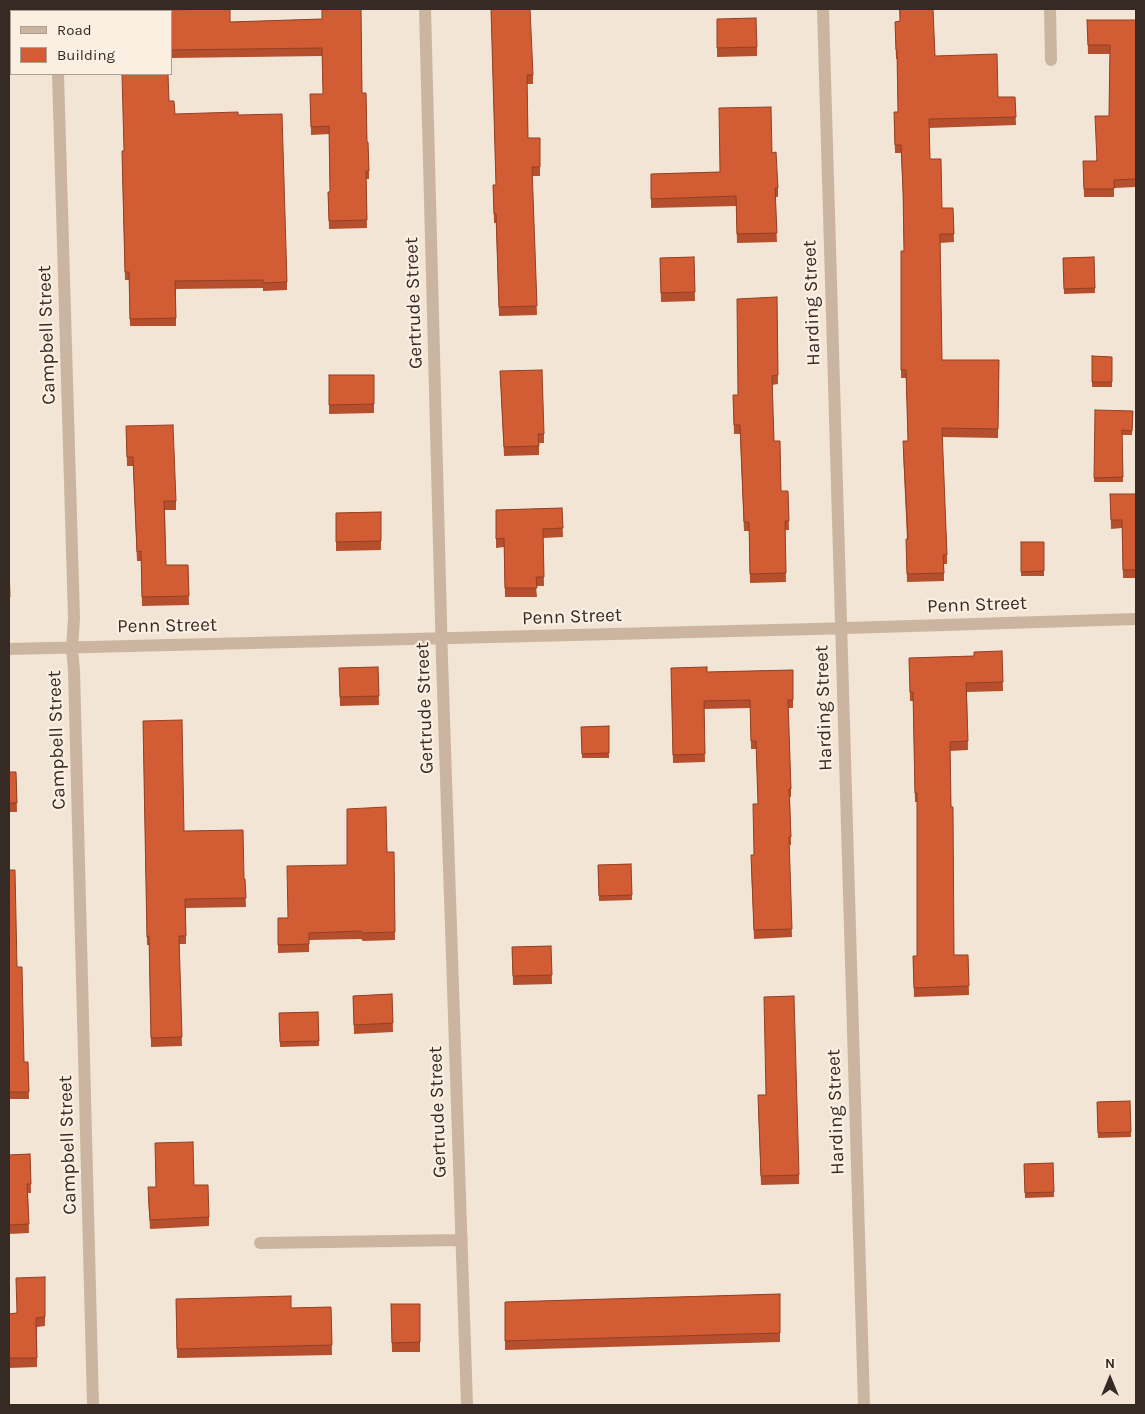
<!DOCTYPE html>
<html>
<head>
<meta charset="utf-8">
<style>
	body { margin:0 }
	#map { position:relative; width:1145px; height:1414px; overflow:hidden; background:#f3e5d5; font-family:Karla,sans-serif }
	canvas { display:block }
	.frame { position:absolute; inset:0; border:10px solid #352a24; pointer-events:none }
	.legend { position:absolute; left:10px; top:10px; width:162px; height:65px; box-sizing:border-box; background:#fbefe2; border:1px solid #aca096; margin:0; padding:6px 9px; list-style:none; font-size:15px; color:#352a24 }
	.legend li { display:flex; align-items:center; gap:10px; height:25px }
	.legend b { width:25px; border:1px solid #aca096 }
	.north { position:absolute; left:1085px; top:1354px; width:50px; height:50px; -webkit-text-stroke:4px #fbefe2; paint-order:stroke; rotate:0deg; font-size:14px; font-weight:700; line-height:20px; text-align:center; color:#352a24 }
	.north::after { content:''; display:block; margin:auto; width:18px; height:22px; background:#352a24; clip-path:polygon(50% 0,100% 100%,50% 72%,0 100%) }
</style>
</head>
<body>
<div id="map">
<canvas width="1145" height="1414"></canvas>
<div class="frame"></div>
<ul class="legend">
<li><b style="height:6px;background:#ccb5a0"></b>Road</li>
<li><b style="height:14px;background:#d25c34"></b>Building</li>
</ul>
<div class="north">N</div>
</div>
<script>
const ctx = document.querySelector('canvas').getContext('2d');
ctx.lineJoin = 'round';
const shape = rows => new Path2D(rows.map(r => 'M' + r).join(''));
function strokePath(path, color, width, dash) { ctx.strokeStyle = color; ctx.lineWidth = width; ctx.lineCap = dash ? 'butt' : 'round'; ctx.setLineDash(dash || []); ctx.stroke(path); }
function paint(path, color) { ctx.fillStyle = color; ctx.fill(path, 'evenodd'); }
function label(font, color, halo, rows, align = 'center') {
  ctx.font = font + ' Karla,sans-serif'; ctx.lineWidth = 4.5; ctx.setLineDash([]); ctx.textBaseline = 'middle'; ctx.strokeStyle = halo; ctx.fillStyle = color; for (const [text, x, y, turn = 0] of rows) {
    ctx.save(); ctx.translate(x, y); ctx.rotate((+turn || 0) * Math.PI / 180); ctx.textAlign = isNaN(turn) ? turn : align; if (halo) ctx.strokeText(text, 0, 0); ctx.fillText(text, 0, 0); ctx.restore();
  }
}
strokePath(shape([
	[56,9,56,11],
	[425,9,442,659,467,1405],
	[823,9,864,1405],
	[1050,9,1051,60],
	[58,74,74,618,72,649,74,670,93,1405],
	[9,649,815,629,1136,619],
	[260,1243,462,1240]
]), '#ccb5a0', 12);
paint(shape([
	[118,9,157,9,157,10,230,9,230,22,322,19,322,9,361,9,362,93,366,93,367,142,368,142,369,171,369,179,366,179,367,228,329,229,328,192,330,192,329,134,311,135,310,94,323,94,322,56,171,58,171,11,118,11],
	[491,9,533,75,533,84,527,84,528,138,540,138,540,176,532,176,537,315,499,316,496,223,494,223,493,185,496,185],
	[899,9,938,9,933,9,935,56,998,97,1015,97,1016,125,929,128,930,159,942,208,953,208,954,242,940,243,942,360,999,360,998,438,942,437,947,555,947,564,944,564,944,581,907,582,906,539,907,539,903,450,908,441,906,378,901,378,901,251,904,251,903,197,901,153,895,153,894,121,898,112,897,59,896,59,895,22,900,21],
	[717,19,757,47,757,56,717,57],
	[1087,20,1136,20,1136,187,1114,188,1114,197,1084,197,1083,161,1096,161,1109,116,1110,54,1088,54],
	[169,101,175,114,238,115,287,282,287,290,263,291,263,288,176,289,176,326,130,326,129,280,125,280,122,159,124,151],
	[772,153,778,188,778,197,775,197,777,242,737,243,736,206,651,208,651,174,720,172],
	[694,257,695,301,661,302,660,258],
	[1094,257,1095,293,1064,294,1063,258],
	[777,297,778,384,772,385,774,441,781,491,788,491,789,530,785,530,786,582,750,583,749,531,744,531,740,434,734,434,733,395,738,395],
	[1092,356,1112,357,1112,387,1092,387],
	[500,371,544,434,544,443,539,443,539,455,504,456],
	[329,375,374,375,374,413,329,414],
	[1133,411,1132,435,1122,435,1123,482,1094,482,1094,478],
	[126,426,176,501,176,510,165,510,166,565,188,565,189,605,142,606,141,561,137,561,133,466,127,466],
	[1110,494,1136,494,1136,578,1123,578,1122,528,1111,529],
	[562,508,563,537,543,538,544,586,536,586,537,597,505,597,504,547,496,548,496,510],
	[381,512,381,550,336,551,336,513],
	[1021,542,1044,542,1044,576,1021,576],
	[1002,651,1003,691,967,692,968,750,950,751,954,955,968,955,969,995,914,997,913,956,917,956,917,802,915,802,913,701,910,701,909,658,974,656],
	[378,667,379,705,340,706,339,668],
	[671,668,707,672,793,670,793,708,788,708,791,789,791,797,790,797,791,845,789,845,792,937,754,939,751,863,754,855,758,804,756,749,751,749,750,708,704,709,705,762,673,763],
	[143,721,184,831,244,879,245,879,246,907,186,908,186,944,179,944,182,1046,151,1047,149,945,147,945],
	[609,726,609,758,582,758,581,727],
	[9,772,16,772,17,812,9,812],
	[387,852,394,852,395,940,363,941,361,939,309,940,309,952,278,953,278,918,288,918,347,865],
	[631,864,632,900,599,901,598,865],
	[9,870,17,967,24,1062,28,1062,29,1099,9,1099],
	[551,946,552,984,513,985,512,947],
	[392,994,393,1032,354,1034,353,996],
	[318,1012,319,1046,280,1047,279,1013],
	[1130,1101,1131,1137,1098,1138,1097,1102],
	[758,1104,799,1175,799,1184,761,1185],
	[30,1154,31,1193,28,1193,29,1233,9,1234,9,1155],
	[1053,1163,1054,1197,1025,1198,1024,1164],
	[194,1185,209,1217,209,1226,150,1229,148,1197],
	[780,1294,780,1342,505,1350,505,1302],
	[176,1299,291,1308,331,1307,332,1355,177,1358],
	[391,1304,420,1304,420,1352,392,1352],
	[17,1313,45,1317,45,1326,37,1327,37,1367,9,1368,9,1314]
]), '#b54f2d');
const building = shape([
	[118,9,157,9,157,10,230,9,230,22,322,19,322,9,361,9,362,93,366,93,367,142,368,142,369,171,366,171,367,220,329,221,328,192,330,192,329,126,311,127,310,94,323,94,322,48,171,50,171,11,118,11,118,9],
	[491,9,530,9,533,75,527,75,528,138,540,138,540,167,532,167,537,306,499,307,496,214,494,214,493,185,496,185,491,9],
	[900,9,933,9,935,56,997,54,998,97,1015,97,1016,117,929,119,930,159,941,159,942,208,953,208,954,234,940,234,942,360,999,360,998,429,942,428,947,555,943,555,944,573,907,574,906,539,908,539,903,441,908,441,906,370,901,370,901,251,904,251,903,189,901,145,895,145,894,112,898,112,897,50,896,50,895,22,900,21,900,9],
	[756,18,757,47,717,48,717,19,756,18],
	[1087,20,1136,20,1136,179,1114,180,1114,189,1084,189,1083,161,1097,161,1095,116,1109,116,1110,45,1088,45,1087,20],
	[122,74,168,74,169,101,174,101,175,114,238,112,238,115,282,114,287,282,263,283,263,280,175,281,176,318,130,319,129,272,125,272,122,151,124,151,122,74],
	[771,107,772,153,776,152,778,188,775,188,777,233,737,234,736,196,651,199,651,174,720,172,719,108,771,107],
	[694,257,695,292,661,293,660,258,694,257],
	[1094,257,1095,288,1064,289,1063,258,1094,257],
	[777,297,778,375,772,376,774,441,780,441,781,491,788,491,789,521,785,521,786,573,750,574,749,522,744,522,740,425,734,425,733,395,738,395,737,299,777,297],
	[1092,356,1112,357,1112,382,1092,382,1092,356],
	[542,370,544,434,538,434,539,446,504,447,500,371,542,370],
	[329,375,374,375,374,404,329,405,329,375],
	[1095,410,1133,411,1132,431,1122,430,1123,477,1094,478,1095,410],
	[173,425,176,501,164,501,166,565,188,565,189,596,142,597,141,551,137,552,133,457,127,457,126,426,173,425],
	[1110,494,1136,494,1136,570,1123,570,1122,520,1111,520,1110,494],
	[562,508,563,528,543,529,544,577,536,577,537,588,505,588,504,538,496,539,496,510,562,508],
	[381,512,381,541,336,542,336,513,381,512],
	[1021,542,1044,542,1044,571,1021,572,1021,542],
	[9,568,10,597,9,597,9,568],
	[1002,651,1003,682,966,683,968,741,950,742,951,807,953,807,954,955,968,955,969,986,914,988,913,956,917,956,917,793,915,793,913,692,910,692,909,658,974,656,974,652,1002,651],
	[378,667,379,696,340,697,339,668,378,667],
	[707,667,707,672,793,670,793,700,788,700,791,789,789,789,791,837,789,837,792,929,754,930,751,855,754,855,753,804,758,804,756,741,751,741,750,700,704,701,705,754,673,755,671,668,707,667],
	[182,720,184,831,243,830,244,879,245,879,246,898,185,899,186,936,179,936,182,1037,151,1038,149,936,147,937,143,721,182,720],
	[609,726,609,753,582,754,581,727,609,726],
	[9,772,16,772,17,803,9,803,9,772],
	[386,807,387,852,394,852,395,932,363,933,361,931,309,933,309,944,278,945,278,918,288,918,287,866,347,865,347,809,386,807],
	[631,864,632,895,599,896,598,865,631,864],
	[9,870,15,870,17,967,22,967,24,1062,28,1062,29,1092,9,1092,9,870],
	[551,946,552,975,513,976,512,947,551,946],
	[392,994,393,1023,354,1025,353,996,392,994],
	[794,996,799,1175,761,1176,758,1095,766,1095,764,997,794,996],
	[318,1012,319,1041,280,1042,279,1013,318,1012],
	[1130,1101,1131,1132,1098,1133,1097,1102,1130,1101],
	[193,1142,194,1185,208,1185,209,1217,150,1220,148,1187,156,1187,155,1143,193,1142],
	[30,1154,31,1184,27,1184,29,1224,9,1225,9,1155,30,1154],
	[1053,1163,1054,1192,1025,1193,1024,1164,1053,1163],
	[45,1277,45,1317,36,1318,37,1358,9,1358,9,1314,17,1313,16,1278,45,1277],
	[780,1294,780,1333,505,1341,505,1302,780,1294],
	[291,1296,291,1308,331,1307,332,1345,177,1349,176,1299,291,1296],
	[391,1304,420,1304,420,1342,392,1343,391,1304]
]);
paint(building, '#d25c34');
strokePath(building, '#934024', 1);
label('19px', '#352a24', '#fbefe2', [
	["Gertrude Street",414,303,-92],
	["Harding Street",812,303,-92],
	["Campbell Street",47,335,-92],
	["Penn Street",977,605,-2],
	["Penn Street",572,617,-2],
	["Penn Street",167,626,-1],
	["Gertrude Street",425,708,-92],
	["Harding Street",824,708,-92],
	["Campbell Street",57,740,-92],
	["Gertrude Street",438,1112,-92],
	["Harding Street",836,1112,-92],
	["Campbell Street",68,1145,-92]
]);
</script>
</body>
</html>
